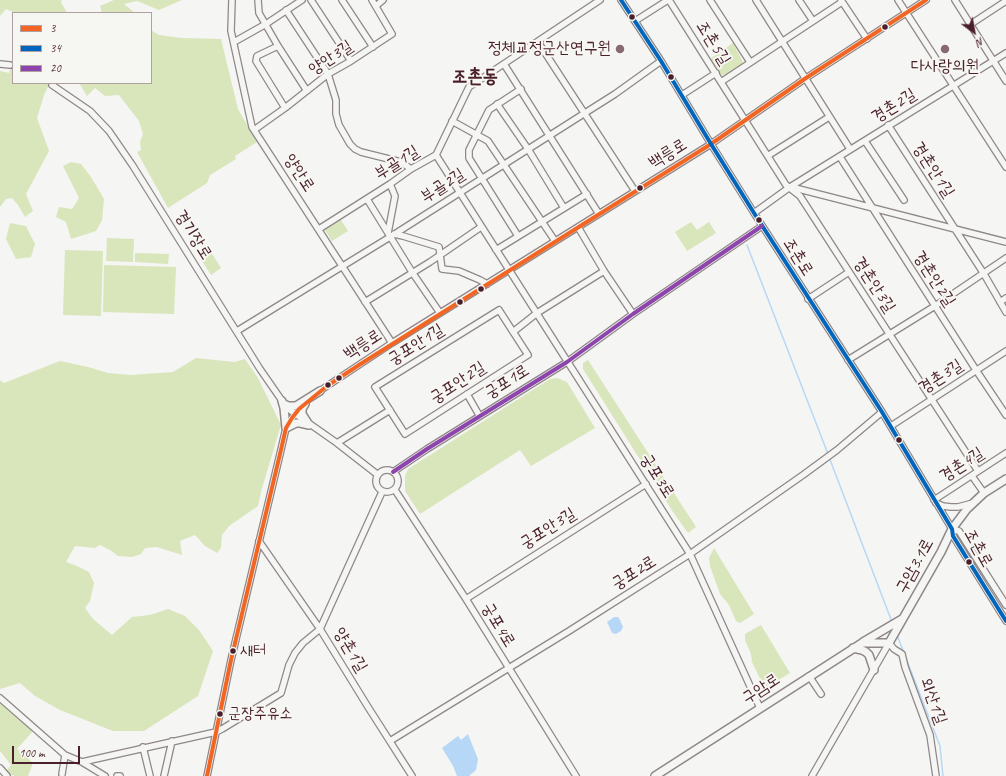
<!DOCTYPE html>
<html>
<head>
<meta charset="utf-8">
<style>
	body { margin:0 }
	#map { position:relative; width:1006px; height:776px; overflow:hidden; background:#f5f5f3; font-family:Caveat,sans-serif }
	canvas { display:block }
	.legend { position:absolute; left:12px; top:12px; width:140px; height:72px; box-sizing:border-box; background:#f6f6f2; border:1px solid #b1a0a2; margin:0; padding:5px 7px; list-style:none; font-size:12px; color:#4a1f2b }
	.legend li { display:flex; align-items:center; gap:8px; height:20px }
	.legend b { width:20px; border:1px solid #b1a0a2 }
	.north { position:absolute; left:954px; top:12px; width:40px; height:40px; -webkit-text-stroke:3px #f6f6f2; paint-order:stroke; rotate:148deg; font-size:11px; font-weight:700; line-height:16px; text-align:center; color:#4a1f2b }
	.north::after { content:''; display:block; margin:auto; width:14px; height:18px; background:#4a1f2b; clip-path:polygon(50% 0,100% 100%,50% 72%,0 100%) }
	.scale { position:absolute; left:12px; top:746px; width:68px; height:18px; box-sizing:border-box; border:2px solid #4a1f2b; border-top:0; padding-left:5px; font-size:12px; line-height:14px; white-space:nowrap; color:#4a1f2b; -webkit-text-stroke:3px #f6f6f2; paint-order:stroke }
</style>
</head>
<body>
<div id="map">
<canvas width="1006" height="776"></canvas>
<ul class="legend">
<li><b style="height:5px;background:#f26522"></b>3</li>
<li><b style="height:5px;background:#0065bd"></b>34</li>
<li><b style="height:5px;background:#8e44ad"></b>20</li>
</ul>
<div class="north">N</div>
<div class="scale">100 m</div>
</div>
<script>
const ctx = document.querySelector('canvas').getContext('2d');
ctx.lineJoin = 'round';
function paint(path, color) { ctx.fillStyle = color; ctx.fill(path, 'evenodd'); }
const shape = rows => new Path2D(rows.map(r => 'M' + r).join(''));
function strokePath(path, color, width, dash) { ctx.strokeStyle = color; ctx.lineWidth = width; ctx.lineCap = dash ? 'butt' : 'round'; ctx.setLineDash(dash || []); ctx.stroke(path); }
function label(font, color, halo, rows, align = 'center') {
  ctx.font = font + ' Caveat,"Poor Story",sans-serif'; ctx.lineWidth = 4; ctx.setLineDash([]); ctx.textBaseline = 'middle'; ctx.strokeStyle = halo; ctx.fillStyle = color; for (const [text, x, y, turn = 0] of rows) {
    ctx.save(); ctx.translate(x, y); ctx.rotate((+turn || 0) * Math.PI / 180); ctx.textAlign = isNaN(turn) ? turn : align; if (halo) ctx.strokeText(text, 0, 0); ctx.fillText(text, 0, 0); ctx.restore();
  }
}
paint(shape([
	[0,0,62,0,61,2,67,13,15,13,6,9,0,16],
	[114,0,182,0,159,10,137,1,124,4,135,13,102,13,100,6],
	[151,30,159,35,181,38,221,39,238,109,257,142,235,156,236,159,210,175,207,183,168,208,137,152,141,150,140,142,143,134,139,121,119,95,105,96,95,88,87,96,79,83,151,83],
	[733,43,743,62,742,66,726,76,718,73,710,59],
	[13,59,13,83,50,83,44,95,37,118,49,151,26,194,33,211,25,217,18,205,12,198,6,199,0,207,0,71,9,73],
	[71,162,81,164,91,177,104,199,102,220,96,231,71,239,66,222,56,217,59,207,72,209,79,198,63,166],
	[341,220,348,231,332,241,325,230],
	[691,222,697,230,709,222,716,233,687,251,675,232],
	[10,223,26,226,35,244,31,257,16,259,6,239],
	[107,238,134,239,133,262,106,261],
	[209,249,221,268,211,275,198,255],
	[65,250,103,251,101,316,63,315],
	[135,253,169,254,168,264,135,262],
	[104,265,176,267,174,314,103,312],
	[196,358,234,362,245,359,258,378,281,425,262,488,258,506,229,526,222,535,221,548,217,553,205,546,195,535,180,541,182,555,157,547,145,548,141,554,132,557,118,556,110,550,100,545,95,548,75,546,66,562,77,566,89,572,94,583,90,601,85,608,93,619,112,635,132,617,150,615,168,609,185,616,199,630,213,651,198,696,144,731,113,731,60,710,35,696,20,683,0,689,0,380,4,383,60,361,88,367,108,373,131,375,173,372],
	[588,360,696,527,688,533,673,512,583,369,583,363],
	[557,378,567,382,595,428,531,466,520,450,420,514,405,491,405,476,408,469,550,379],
	[714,548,754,614,740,623,736,621,729,605,720,594,710,566,709,558],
	[761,625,790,673,767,687,763,685,752,662,751,654,745,640,745,634],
	[0,702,33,731,17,749,33,763,28,776,14,776,6,771,11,765,0,751]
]), '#d9e5bb');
paint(shape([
	[614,617,618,617,620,620,623,627,621,631,616,634,612,633,607,622],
	[468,734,478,759,476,770,469,776,457,776,453,766,442,748,458,736,461,740]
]), '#b6d8f6');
strokePath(shape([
	[747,245,828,454],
	[829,457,892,622],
	[897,635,940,746,943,776]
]), '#b6d8f6', 1.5);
const minor = shape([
	[232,0,231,31,252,127,392,343],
	[258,0,259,13,278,46,307,91],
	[311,0,351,61],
	[342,0,373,47],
	[621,0,661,61,711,144,754,213,882,412,952,529,953,536,1006,621],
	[669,0,786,185,800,196,978,471],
	[710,0,750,62],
	[756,0,850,149],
	[799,0,813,21],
	[841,0,867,39],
	[898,0,1006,167],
	[955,0,1006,81],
	[376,6,383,0],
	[286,10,328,74,336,100,336,114,339,125,350,144,355,149,361,152,401,162,411,169],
	[635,21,668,0],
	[971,24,1006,1],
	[234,42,266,24,302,0],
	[538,42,635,191],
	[278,46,257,56,256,61,285,108],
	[0,64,10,65],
	[504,64,599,214],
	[721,82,842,2],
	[52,85,90,111,109,131,133,166,260,369,287,408,337,443,378,475],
	[682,95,716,73],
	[497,104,528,149,564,208],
	[452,121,488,141,555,241],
	[888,125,984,274,1006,312],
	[254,130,285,108,328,74,351,61,392,34,372,0],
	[865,141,904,200],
	[436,155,690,554,760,708],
	[769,155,829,117],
	[840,157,976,370,1006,415],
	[791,187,1006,242],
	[367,199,412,272,440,313],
	[754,213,790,187,1006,53],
	[578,227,604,271,633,314],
	[319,229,390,184,411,169,436,155,469,87,600,0],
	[388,233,395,196,390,184],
	[394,234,403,236,439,247,442,269,459,271,480,280,487,284],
	[518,236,469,158,469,150,489,110,521,89],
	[496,250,587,194],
	[808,299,849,272],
	[365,302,430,262,481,227],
	[1000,302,1006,298],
	[499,310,528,355,405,434,375,387,499,310],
	[237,331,390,237,585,113,615,94,661,61],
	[513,332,537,313,604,271],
	[848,360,935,306,1006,258],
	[318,392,392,343,711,144,806,78,926,0],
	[467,394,479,415],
	[891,426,1006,351],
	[337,443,390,410],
	'376 481a11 11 0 1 1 22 0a11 11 0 1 1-22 0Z',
	[393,472,427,449,567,362,633,314,762,226],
	[972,476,984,493],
	[395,490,466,599,576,776],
	[934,500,1006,453],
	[936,503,943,506,951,507,958,507,973,503],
	[952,529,959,531,1006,605],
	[259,541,320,629,368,707,412,776],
	[466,599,646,484],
	[809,676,821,694],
	[0,698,65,755,82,762,216,732,222,729,281,693,289,665,295,653,303,643,320,629,382,492],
	[390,741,569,631,690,554,803,475,837,450,882,412],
	[143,747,150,776],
	[82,762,105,776],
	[0,768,7,776],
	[62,774,65,755],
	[117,776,120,776],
	[164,776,172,741],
	[207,776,231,660,280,454,286,428,292,418,304,404],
	[812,776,889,643,894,649,902,654,905,667,930,735,936,776]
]);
const major = shape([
	[282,401,284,408,286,428],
	[284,404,288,406,296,406,320,391],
	[305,404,302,409,302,414,309,425],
	[286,428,296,423,300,423,309,425],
	[863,642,902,619],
	[853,648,862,650,866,652,869,655,874,670],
	[655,776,862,643,889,643,941,552,952,529,967,509,984,493,1006,479]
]);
strokePath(minor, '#8f8788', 8);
strokePath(major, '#8f8788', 10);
strokePath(minor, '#f5f5f3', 5.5);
strokePath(major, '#f5f5f3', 7);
strokePath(shape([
	[207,776,231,660,280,454,286,428,292,418,299,409,327,386,359,365,711,144,806,78,926,0]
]), '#f26522', 4);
strokePath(shape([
	[621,0,661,61,711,144,754,213,882,412,952,529,953,536,1006,621]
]), '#0065bd', 4);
strokePath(shape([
	[393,472,427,449,567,362,633,314,762,226]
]), '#8e44ad', 4);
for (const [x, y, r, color] of [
	[632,17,3.5,"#4a1f2b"],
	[885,27,3.5,"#4a1f2b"],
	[620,49,5,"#866a71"],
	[945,49,5,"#866a71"],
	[671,77,3.5,"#4a1f2b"],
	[640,188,3.5,"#4a1f2b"],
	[759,220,3.5,"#4a1f2b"],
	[481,289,3.5,"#4a1f2b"],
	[460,302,3.5,"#4a1f2b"],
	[339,378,3.5,"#4a1f2b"],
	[328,385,3.5,"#4a1f2b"],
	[899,440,3.5,"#4a1f2b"],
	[969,562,3.5,"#4a1f2b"],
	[233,651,3.5,"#4a1f2b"],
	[220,714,3.5,"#4a1f2b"]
]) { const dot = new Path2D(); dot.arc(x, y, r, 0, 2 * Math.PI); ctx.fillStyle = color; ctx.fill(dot); strokePath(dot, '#f6f6f2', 1.5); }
label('16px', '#4a1f2b', '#f6f6f2', [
	["새터",240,651],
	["군장주유소",228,714]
], 'left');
label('17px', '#4a1f2b', '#f6f6f2', [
	["조촌5길",713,43,58],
	["양안3길",331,58,-33],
	["경촌2길",894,106,-32],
	["백릉로",668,154,-32],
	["부골1길",397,163,-32],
	["경촌안1길",933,170,57],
	["양안로",299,173,57],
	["부골2길",443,186,-33],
	["경기장로",193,235,58],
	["조촌로",798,257,58],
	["경촌안2길",934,279,57],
	["경촌안3길",874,285,57],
	["백릉로",363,345,-33],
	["궁포안1길",416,345,-32],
	["경촌3길",941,377,-33],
	["궁포1로",507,382,-32],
	["궁포안2길",458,383,-33],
	["경촌4길",962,465,-33],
	["궁포3로",657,476,58],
	["궁포안3길",548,529,-32],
	["조촌로",978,548,61],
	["구암3.1로",915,566,-61],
	["궁포2로",634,573,-32],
	["궁포4로",498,625,59],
	["양촌1길",350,650,59],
	["구암로",761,689,-33],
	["외산1길",933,701,70]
]);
label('17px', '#4a1f2b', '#f6f6f2', [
	["정체교정군산연구원",611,49],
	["다사랑의원",945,67,"center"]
], 'right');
label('bold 19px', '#4a1f2b', '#f6f6f2', [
	["조촌동",475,77]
]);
</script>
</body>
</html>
